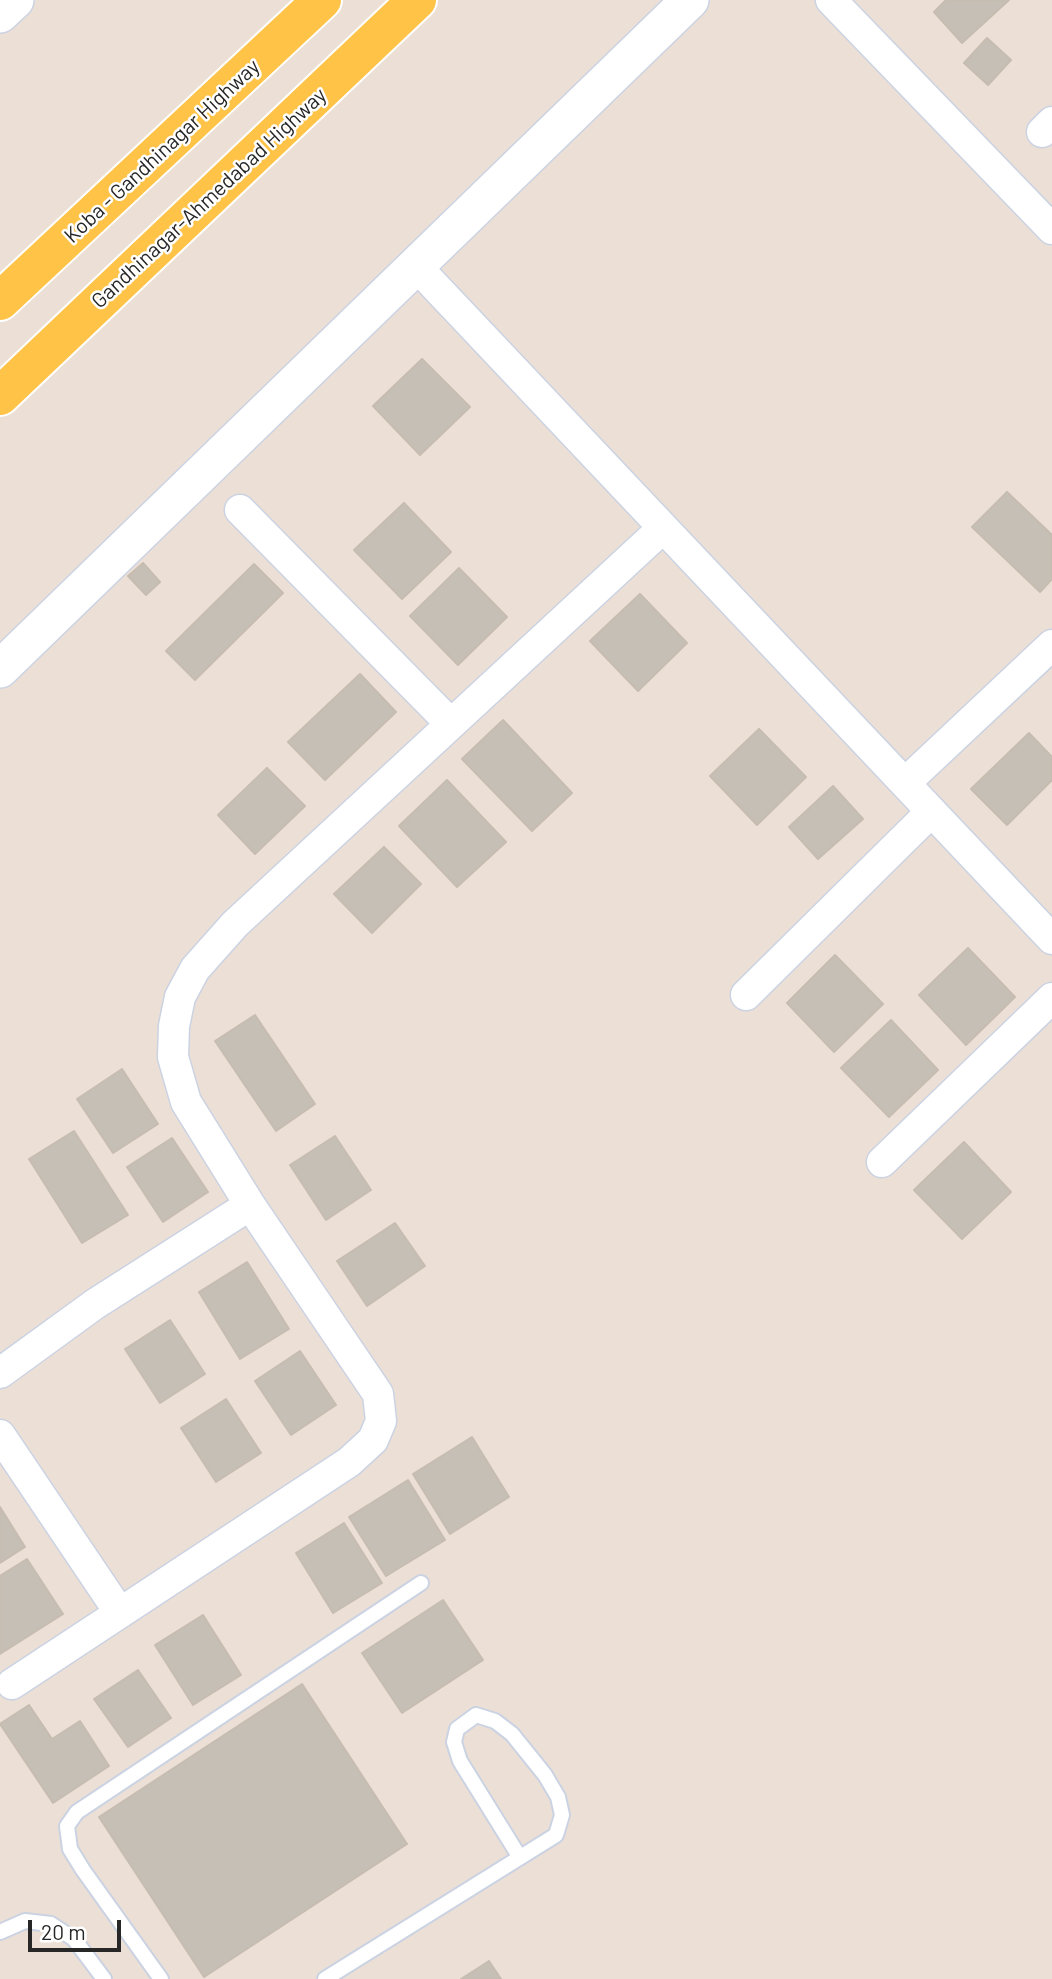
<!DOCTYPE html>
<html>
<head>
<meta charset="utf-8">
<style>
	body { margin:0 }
	#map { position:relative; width:1052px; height:1979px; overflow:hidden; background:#ece0d6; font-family:Barlow,sans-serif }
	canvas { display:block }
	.scale { position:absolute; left:28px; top:1920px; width:93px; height:32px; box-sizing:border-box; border:4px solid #272727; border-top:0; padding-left:9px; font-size:21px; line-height:24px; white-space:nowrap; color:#272727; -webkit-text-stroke:5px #fff; paint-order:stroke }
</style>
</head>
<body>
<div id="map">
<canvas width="1052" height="1979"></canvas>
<div class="scale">20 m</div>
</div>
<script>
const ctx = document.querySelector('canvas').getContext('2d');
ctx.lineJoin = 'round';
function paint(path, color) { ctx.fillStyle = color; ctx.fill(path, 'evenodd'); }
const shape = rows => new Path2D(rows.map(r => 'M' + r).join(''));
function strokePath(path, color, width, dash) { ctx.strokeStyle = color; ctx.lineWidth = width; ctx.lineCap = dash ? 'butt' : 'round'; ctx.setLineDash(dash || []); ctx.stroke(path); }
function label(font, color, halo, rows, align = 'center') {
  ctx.font = font + ' Barlow,sans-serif'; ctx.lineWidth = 5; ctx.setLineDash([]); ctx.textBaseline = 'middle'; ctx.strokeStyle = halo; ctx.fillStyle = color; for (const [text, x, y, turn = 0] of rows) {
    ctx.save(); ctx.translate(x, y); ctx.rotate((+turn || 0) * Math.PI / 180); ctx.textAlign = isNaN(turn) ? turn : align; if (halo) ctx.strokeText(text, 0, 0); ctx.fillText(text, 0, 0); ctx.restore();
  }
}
const building = shape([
	[946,0,1009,0,962,43,934,12,946,0],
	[987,38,1011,60,988,85,964,63,987,38],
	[422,359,470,407,420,455,373,406,422,359],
	[1007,492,1052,535,1052,579,1040,592,972,527,1007,492],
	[404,503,451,552,402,599,354,550,404,503],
	[143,563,160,582,146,595,128,576,143,563],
	[254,564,283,593,195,680,166,651,254,564],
	[459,568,507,617,458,665,410,616,459,568],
	[640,594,687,643,638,691,590,641,640,594],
	[360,674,396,712,325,780,288,742,360,674],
	[503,720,572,793,532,831,462,759,503,720],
	[759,729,806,777,757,825,710,776,759,729],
	[1029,733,1052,757,1052,780,1007,825,971,789,1029,733],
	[267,768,305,806,255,854,218,815,267,768],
	[447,780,506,842,457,887,399,826,447,780],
	[833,786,863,819,818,859,789,827,833,786],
	[384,847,421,884,372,933,334,894,384,847],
	[968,948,1015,997,966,1045,919,995,968,948],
	[835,955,883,1004,834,1052,787,1003,835,955],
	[255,1015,315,1104,276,1131,215,1041,255,1015],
	[891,1020,938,1070,889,1117,841,1068,891,1020],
	[122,1069,158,1124,113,1153,77,1099,122,1069],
	[74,1131,128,1215,82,1243,29,1159,74,1131],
	[335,1136,371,1190,326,1220,290,1165,335,1136],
	[172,1138,208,1192,163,1222,127,1167,172,1138],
	[964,1142,1011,1192,962,1239,914,1190,964,1142],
	[395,1223,425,1266,367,1306,337,1261,395,1223],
	[247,1262,289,1329,240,1359,199,1292,247,1262],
	[170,1320,205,1374,160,1403,125,1349,170,1320],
	[300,1351,336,1405,291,1435,255,1381,300,1351],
	[226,1399,261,1453,216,1482,181,1428,226,1399],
	[472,1437,509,1497,450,1534,413,1474,472,1437],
	[408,1480,445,1540,386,1576,349,1517,408,1480],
	[0,1507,25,1547,0,1563,0,1507],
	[344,1523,382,1583,333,1613,296,1553,344,1523],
	[27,1559,63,1614,0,1654,0,1576,27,1559],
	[443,1600,483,1660,402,1713,362,1653,443,1600],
	[203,1615,241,1675,193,1705,155,1645,203,1615],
	[138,1670,171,1718,128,1747,94,1699,138,1670],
	[302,1684,407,1844,204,1977,99,1817,302,1684],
	[29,1705,52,1739,80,1721,109,1766,53,1803,0,1724,29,1705],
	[489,1961,501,1979,461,1979,489,1961]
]);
paint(building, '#c5bfb6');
strokePath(building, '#c7bcb0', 2);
const service = shape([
	[0,1932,25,1921,51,1924,74,1939,104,1979],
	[161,1979,83,1870,70,1849,67,1826,77,1812,421,1583],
	[325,1979,556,1835,562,1815,558,1797,545,1775,512,1734,495,1721,476,1715,457,1729,454,1742,460,1761,519,1856]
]);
const minor = shape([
	[831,0,1052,229],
	[1042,132,1052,122],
	[415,265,1052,939],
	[240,510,451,724],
	[905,783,1052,645],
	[746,995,931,812],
	[882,1162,1052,998],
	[0,1373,95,1304,250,1205],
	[0,1435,120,1613],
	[12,1684,349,1462,373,1440,381,1421,378,1394,250,1205,186,1102,173,1057,174,1026,180,997,195,969,235,924,663,528]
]);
const tertiary = shape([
	[0,14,15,0],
	[0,669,690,0]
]);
const primary = shape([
	[0,301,322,0],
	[0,396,417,0]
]);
strokePath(service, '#cbd2e2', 18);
strokePath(minor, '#cbd2e2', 33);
strokePath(tertiary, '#cbd2e2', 40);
strokePath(primary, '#fff', 42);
strokePath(service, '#fff', 14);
strokePath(minor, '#fff', 30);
strokePath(tertiary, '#fff', 37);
strokePath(primary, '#ffc348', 38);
label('21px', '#272727', '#fff', [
	["Koba - Gandhinagar Highway",162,151,-43],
	["Gandhinagar-Ahmedabad Highway",209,198,-43]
]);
</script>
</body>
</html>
